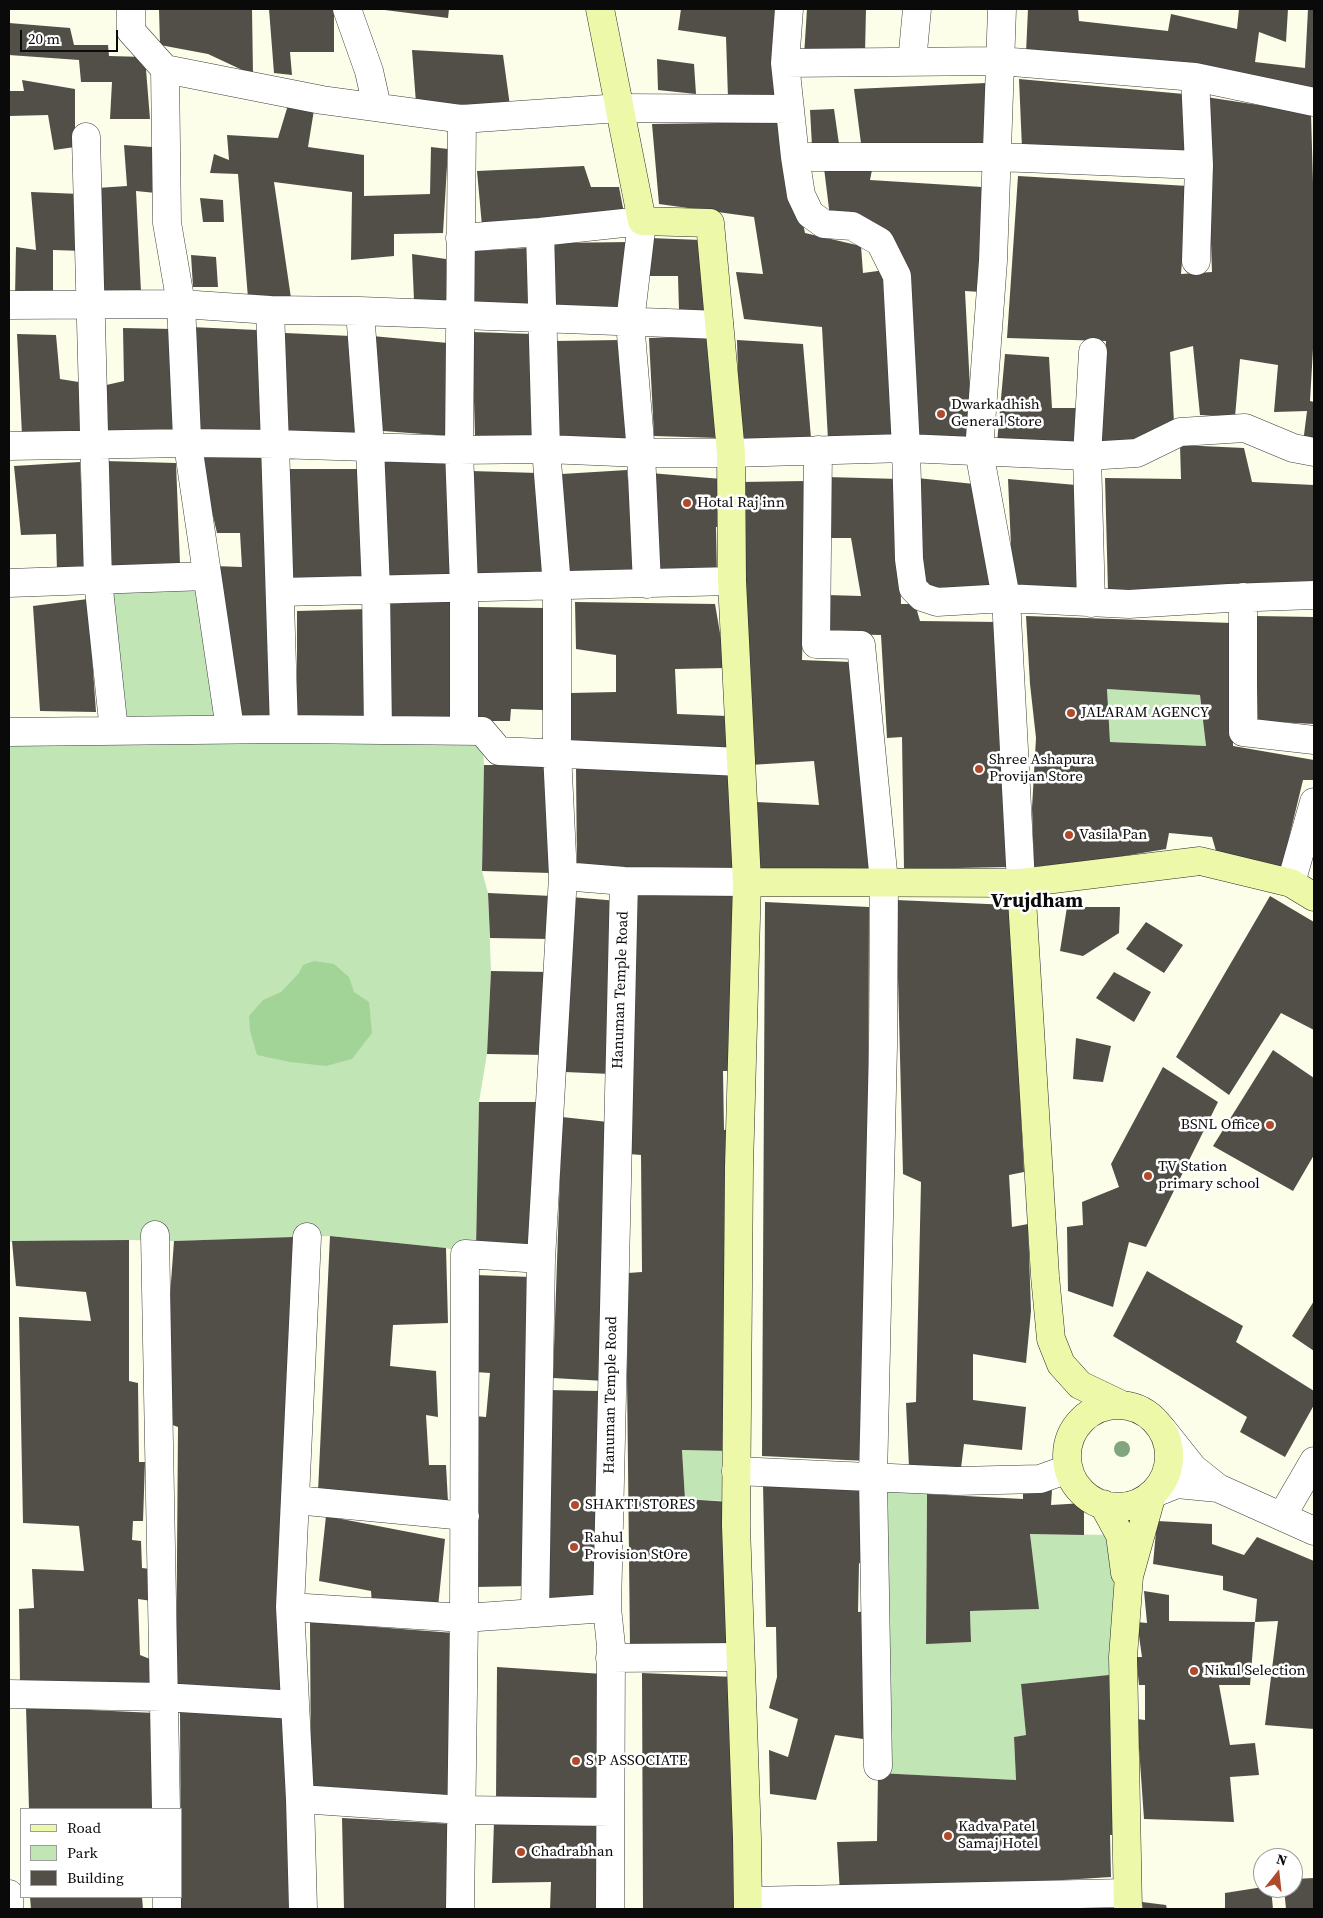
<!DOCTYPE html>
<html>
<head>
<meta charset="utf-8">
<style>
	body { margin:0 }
	#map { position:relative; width:1323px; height:1918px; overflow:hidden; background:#fcfee9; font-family:"Source Serif 4",serif }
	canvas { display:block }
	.frame { position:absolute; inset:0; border:10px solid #0a0a0a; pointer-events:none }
	.legend { position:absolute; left:20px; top:1808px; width:162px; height:90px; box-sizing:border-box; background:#fff; border:1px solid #9d9d9d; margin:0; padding:6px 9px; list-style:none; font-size:15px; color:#0a0a0a }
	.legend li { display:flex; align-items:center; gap:10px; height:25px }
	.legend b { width:25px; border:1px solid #9d9d9d }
	.north { position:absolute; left:1253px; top:1848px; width:50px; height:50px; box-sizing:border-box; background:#fff; border:1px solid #9d9d9d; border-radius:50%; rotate:16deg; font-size:14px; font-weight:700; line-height:20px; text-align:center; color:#0a0a0a }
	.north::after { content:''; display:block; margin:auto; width:18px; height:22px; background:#b04a2d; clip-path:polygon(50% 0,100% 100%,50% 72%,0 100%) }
	.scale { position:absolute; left:20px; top:30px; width:98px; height:22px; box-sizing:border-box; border:2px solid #0a0a0a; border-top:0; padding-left:6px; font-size:15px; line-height:18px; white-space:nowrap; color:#0a0a0a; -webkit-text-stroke:4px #fff; paint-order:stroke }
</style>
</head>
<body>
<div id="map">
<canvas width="1323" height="1918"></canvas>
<div class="frame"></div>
<ul class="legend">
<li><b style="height:6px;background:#edf9a8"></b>Road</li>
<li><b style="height:14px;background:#c2e5b6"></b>Park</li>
<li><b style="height:14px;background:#524f48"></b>Building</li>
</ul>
<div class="north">N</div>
<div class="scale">20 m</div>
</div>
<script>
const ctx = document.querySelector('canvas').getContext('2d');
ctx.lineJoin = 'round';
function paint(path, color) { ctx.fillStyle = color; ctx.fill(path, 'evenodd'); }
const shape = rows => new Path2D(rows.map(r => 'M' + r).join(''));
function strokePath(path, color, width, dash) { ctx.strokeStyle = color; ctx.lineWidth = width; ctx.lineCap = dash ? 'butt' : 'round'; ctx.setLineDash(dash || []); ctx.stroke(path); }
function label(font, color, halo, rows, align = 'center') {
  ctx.font = font + ' "Source Serif 4",serif'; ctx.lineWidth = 5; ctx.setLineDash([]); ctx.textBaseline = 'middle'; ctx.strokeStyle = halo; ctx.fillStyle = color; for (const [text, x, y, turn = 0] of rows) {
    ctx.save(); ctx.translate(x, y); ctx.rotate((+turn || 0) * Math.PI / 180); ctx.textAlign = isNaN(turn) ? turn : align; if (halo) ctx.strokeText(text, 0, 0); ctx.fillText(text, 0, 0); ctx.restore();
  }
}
paint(shape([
	[207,576,230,729,482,731,484,765,482,871,488,893,491,971,487,1054,479,1102,476,1247,465,1254,446,1248,330,1236,174,1241,129,1240,9,1242,9,732,114,731,98,580],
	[1107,689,1200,695,1206,746,1110,742],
	[682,1450,729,1451,725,1501,685,1499],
	[873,1478,927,1480,926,1643,971,1642,970,1611,1038,1609,1030,1534,1120,1535,1123,1674,1021,1684,1026,1735,1014,1737,1016,1780,877,1773]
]), '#c2e5b6');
paint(shape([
	[314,961,334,964,349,977,354,992,369,1002,372,1033,352,1059,326,1066,290,1062,257,1055,250,1031,249,1016,263,1000,281,992,299,973,303,965]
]), '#a2d497');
paint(shape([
	[159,9,252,9,253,75,208,54,160,45],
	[269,9,334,9,334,52,290,52,292,75,274,73],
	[377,9,449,9,448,18],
	[681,9,780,9,779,101,728,98,726,37,678,30],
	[807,9,866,9,865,53,804,56],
	[1028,9,1078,9,1079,21,1168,31,1171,14,1237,29,1239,9,1288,9,1286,42,1259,32,1255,62,1305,68,1308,9,1314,9,1314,91,1026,53],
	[9,23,70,28,74,45,108,45,109,56,145,57,150,119,110,119,112,82,81,82,79,60,9,55],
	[412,50,503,55,510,106,416,103],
	[657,59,694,64,696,94,658,90],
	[1019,79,1184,94,1184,154,1022,148],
	[22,80,75,89,75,147,54,150,48,115,9,116,9,91,24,91],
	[986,83,990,145,862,151,854,89],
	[1206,97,1311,113,1314,218,1314,349,1313,349,1310,401,1314,402,1314,444,1303,443,1307,411,1274,412,1278,365,1240,359,1235,417,1200,415,1193,346,1170,352,1174,422,1139,444,1101,441,1106,341,1007,338,1018,176,1188,186,1181,274,1212,272],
	[288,105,314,110,308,147,364,155,364,196,430,194,431,147,448,149,443,233,394,234,394,256,351,260,352,192,274,182,291,298,248,298,238,174,210,173,214,154,229,160,227,135,278,138],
	[834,109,839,144,812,146,810,110],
	[781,122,805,233,861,246,863,273,885,270,898,438,828,440,822,327,744,319,736,272,763,274,754,217,659,204,652,124],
	[124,145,152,147,156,193,136,191,141,292,101,297,97,188,127,186],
	[584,166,591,187,619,187,624,213,482,226,477,171],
	[824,168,872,170,870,180,982,187,981,292,965,291,970,388,969,440,913,440,905,271,830,217],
	[31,192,80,194,84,251,53,250,53,292,15,297,16,247,36,250],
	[200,198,223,200,224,222,203,222],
	[650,238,701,240,706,311,679,310,678,276,646,276],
	[629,242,620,312,554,308,555,243],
	[527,248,534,308,473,306,475,251],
	[412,254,446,259,450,301,414,300],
	[191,255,216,257,218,287,193,287],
	[191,327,257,330,267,433,199,433],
	[123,328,173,329,179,432,106,434,102,386,124,381],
	[472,332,532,334,538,440,475,436],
	[285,333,351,336,359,435,285,431],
	[17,334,56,335,60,379,85,383,88,435,22,435],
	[372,336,448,343,450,436,383,431],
	[708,336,718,438,654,436,649,338],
	[620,340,632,440,559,438,555,341],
	[737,340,803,344,811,438,740,442],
	[1005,354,1049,357,1052,408,1076,408,1078,446,997,443],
	[1180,445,1244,448,1252,482,1314,485,1314,583,1108,591,1105,478,1181,479],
	[198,452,266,453,276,715,238,715,214,566,242,567,240,533,217,533],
	[382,458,450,463,453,574,386,577],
	[104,461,176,463,180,564,107,569],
	[80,462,85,569,57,571,56,534,21,535,14,466],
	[289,469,361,469,368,580,291,582],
	[627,470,637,575,569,574,562,474],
	[471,471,538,473,547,574,475,577],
	[650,473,722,479,723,527,716,527,717,576,654,576],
	[827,477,899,479,901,604,915,604,920,621,998,622,1011,867,904,869,902,737,887,738,881,635,828,634,827,595,861,596,851,538,831,538],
	[917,478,974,484,991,586,924,588],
	[1008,479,1076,485,1082,593,1013,591],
	[807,481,802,660,850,662,876,870,759,871,756,802,819,805,814,761,750,765,741,482],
	[88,599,96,712,40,711,33,606],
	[456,600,453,717,388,721,386,604],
	[575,602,715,604,726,668,675,669,677,714,727,716,730,752,570,743,571,693,616,692,616,655,576,649],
	[477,607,545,608,543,710,511,709,510,721,475,721],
	[370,609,371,719,297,719,297,611],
	[1026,616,1232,623,1233,746,1314,760,1314,780,1303,780,1282,867,1216,851,1212,837,1169,833,1166,849,1106,859,1034,867,1032,808,1036,738,1030,684],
	[1107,689,1200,695,1206,746,1110,742],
	[1255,616,1314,617,1314,724,1258,721],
	[484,765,551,765,551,873,482,871],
	[576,768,730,773,734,873,577,869],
	[488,893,552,896,549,939,490,938],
	[633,894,741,894,734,1071,723,1071,724,1130,734,1129,729,1451,682,1450,685,1499,730,1502,733,1645,630,1647,627,1376,628,1273,642,1272,641,1155,629,1154],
	[1270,896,1314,922,1314,1030,1281,1013,1229,1095,1176,1057],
	[571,897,618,901,611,1074,565,1072],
	[896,900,1010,905,1024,1172,1009,1175,1012,1227,1028,1224,1031,1311,1026,1363,973,1354,973,1400,1026,1407,1022,1450,964,1444,961,1468,909,1467,906,1403,916,1402,921,1182,903,1174],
	[765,902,869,907,867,1461,762,1456],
	[1067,907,1120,907,1119,933,1083,956,1060,951],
	[1146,922,1183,945,1164,973,1126,949],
	[491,971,549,972,546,1055,487,1054],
	[1114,972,1151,992,1134,1022,1096,998],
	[1076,1038,1111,1046,1103,1082,1073,1079],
	[1273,1050,1314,1078,1314,1155,1293,1191,1213,1146],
	[1163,1067,1218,1102,1146,1247,1129,1242,1113,1307,1068,1291,1067,1227,1083,1225,1082,1202,1119,1187,1111,1164],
	[479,1102,539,1102,534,1251,476,1247],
	[562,1117,608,1122,605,1381,553,1378],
	[330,1236,446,1248,448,1323,393,1325,390,1366,436,1371,438,1417,426,1415,429,1465,446,1465,448,1502,318,1492],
	[293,1237,293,1326,281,1695,176,1687,178,1427,170,1424,168,1323,174,1241],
	[129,1240,129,1381,138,1383,139,1462,145,1462,143,1521,133,1521,132,1540,141,1541,142,1568,151,1569,152,1601,138,1599,140,1655,150,1659,153,1687,20,1683,19,1609,34,1608,32,1569,84,1571,79,1526,23,1523,19,1317,91,1321,86,1292,16,1286,12,1241],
	[1147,1271,1243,1326,1236,1342,1314,1391,1314,1405,1285,1457,1240,1432,1247,1417,1113,1336],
	[475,1275,531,1277,529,1586,474,1587,474,1416,486,1417,490,1373,475,1372],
	[1314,1301,1314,1351,1292,1336],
	[547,1390,600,1391,600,1600,548,1604],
	[763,1484,868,1490,864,1565,859,1563,858,1612,869,1611,870,1740,835,1735,816,1800,770,1794,769,1750,788,1757,798,1719,769,1708,777,1677,776,1627,766,1627],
	[1023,1488,1052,1490,1051,1505,1084,1503,1084,1535,1030,1534,1039,1609,970,1611,971,1642,926,1644,927,1494,1023,1499],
	[326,1516,445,1539,438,1607,372,1604,371,1591,319,1581],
	[1157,1521,1212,1524,1212,1544,1244,1555,1257,1537,1314,1561,1314,1729,1265,1725,1278,1621,1255,1622,1257,1599,1223,1590,1223,1576,1153,1564],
	[1144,1591,1169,1595,1169,1621,1255,1622,1250,1685,1219,1685,1230,1745,1255,1743,1259,1775,1230,1777,1234,1822,1144,1819,1137,1719,1145,1720,1145,1685,1139,1685,1136,1657,1142,1657,1137,1622,1147,1623],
	[310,1622,454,1633,455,1800,311,1792],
	[497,1667,603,1674,603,1803,496,1801],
	[642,1673,734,1677,738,1909,643,1909],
	[1109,1675,1118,1760,1115,1835,1110,1835,1111,1877,840,1894,837,1842,877,1841,878,1773,1016,1780,1014,1737,1026,1735,1021,1684],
	[26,1707,155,1713,157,1809,29,1809],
	[180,1709,286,1715,293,1909,181,1909],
	[342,1818,453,1824,451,1909,344,1909],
	[494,1821,601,1826,603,1909,550,1909,551,1882,492,1883],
	[1314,1878,1314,1909,1286,1909,1284,1888,1293,1888,1293,1879],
	[1263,1887,1271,1888,1273,1909,1225,1909,1225,1893],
	[30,1897,142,1897,143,1909,31,1909],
	[1142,1902,1166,1905,1167,1909,1143,1909]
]), '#524f48');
const street = shape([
	[131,9,131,31,165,69,167,223,181,304,187,438,230,729],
	[347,9,369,71,377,107],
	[789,9,785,63,1000,61,1195,77,1199,165],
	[1002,9,993,261,979,451,1006,598,1021,883],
	[912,62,917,9],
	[785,63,795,157,997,157,1199,165,1196,261],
	[165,69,322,100,462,119,620,108,790,109],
	[1195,77,1314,102],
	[462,119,459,450,464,587,464,731],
	[86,137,98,580,114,731],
	[795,157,801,195,810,214,824,224,852,226,880,242,897,276,906,448,909,559,913,588,922,597,937,602,1006,598,1129,604,1229,598,1314,595],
	[540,232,546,449,557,586,557,753,563,876],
	[460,238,540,232,642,221,630,322,641,453,647,584],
	[9,305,181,304,270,310,275,444,459,450,546,449,641,453,731,453,906,448,1087,456,1137,453,1180,432,1245,428,1293,448,1314,452],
	[270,310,360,311,370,447,376,589,378,730],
	[360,311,719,325],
	[9,446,188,443,275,444,284,729,482,731,499,751,741,762],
	[818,450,816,644,861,645,884,882,883,1046,873,1478,878,1766],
	[9,583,207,576],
	[281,592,732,581],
	[1243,597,1243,732,1314,740],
	[1091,603,1087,456,1093,352],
	[9,732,284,729],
	[1291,883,1314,802],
	[155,1235,166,1809],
	[307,1237,290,1607,464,1618,607,1608],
	[1162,1429,1193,1468,1218,1488],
	[736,1471,957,1481,1040,1479,1068,1469],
	[1152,1494,1177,1484,1218,1488,1314,1531],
	[295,1500,465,1516],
	[1282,1516,1314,1461],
	[290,1607,300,1799],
	[535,1613,541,1259],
	[610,1658,740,1657],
	[9,1694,163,1697,295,1705],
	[9,1894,9,1909],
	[167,1897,167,1909],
	[748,1901,1127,1893],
	[303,1909,300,1799,462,1810,610,1812],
	[460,1909,464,1618,465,1254,541,1259,563,876,624,881,747,882],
	[610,1909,611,1646,607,1608,624,881]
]);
const secondary = shape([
	[600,9,642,221,710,223,731,453,732,581,747,882,739,1167,736,1526,747,1838,748,1909],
	[747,882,1021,883,1200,861,1291,883,1314,897],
	[1021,883,1045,1276,1051,1339,1061,1364,1080,1385,1122,1405],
	'1067 1456a51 51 0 1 1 102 0a51 51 0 1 1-102 0Z',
	[1103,1504,1120,1535,1125,1573],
	[1128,1909,1123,1657,1129,1576,1152,1494]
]);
strokePath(street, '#3d3d3d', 29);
strokePath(secondary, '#2c2c2c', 29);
strokePath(street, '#fff', 28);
strokePath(secondary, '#edf9a8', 28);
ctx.fillStyle = '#83a57d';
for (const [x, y] of [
	[1122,1449]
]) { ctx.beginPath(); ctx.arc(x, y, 8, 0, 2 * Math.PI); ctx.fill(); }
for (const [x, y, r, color] of [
	[941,414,5,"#b04a2d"],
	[687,503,5,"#b04a2d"],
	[1071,713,5,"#b04a2d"],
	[979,769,5,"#b04a2d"],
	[1069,835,5,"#b04a2d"],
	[1270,1125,5,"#b04a2d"],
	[1148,1176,5,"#b04a2d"],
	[575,1505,5,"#b04a2d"],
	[574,1547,5,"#b04a2d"],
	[1194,1671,5,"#b04a2d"],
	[576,1761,5,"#b04a2d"],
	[948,1836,5,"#b04a2d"],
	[521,1852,5,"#b04a2d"]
]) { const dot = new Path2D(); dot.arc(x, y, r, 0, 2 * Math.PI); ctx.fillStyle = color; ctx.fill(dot); strokePath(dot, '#fff', 2); }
label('15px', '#0a0a0a', '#fff', [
	["Dwarkadhish",951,405],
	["General Store",951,422],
	["Hotal Raj inn",697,503],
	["JALARAM AGENCY",1081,713],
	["Shree Ashapura",989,760],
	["Provijan Store",989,777],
	["Vasila Pan",1079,835],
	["BSNL Office",1260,1125,"right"],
	["TV Station",1158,1167],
	["primary school",1158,1184],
	["SHAKTI STORES",585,1505],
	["Rahul",584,1538],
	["Provision StOre",584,1555],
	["Nikul Selection",1204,1671],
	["S P ASSOCIATE",586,1761],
	["Kadva Patel",958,1827],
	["Samaj Hotel",958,1844],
	["Chadrabhan",531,1852]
], 'left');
label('15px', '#0a0a0a', '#fff', [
	["Hanuman Temple Road",621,990,-88],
	["Hanuman Temple Road",611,1395,-89]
]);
label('bold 20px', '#0a0a0a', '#fff', [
	["Vrujdham",1037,902]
]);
</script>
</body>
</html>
